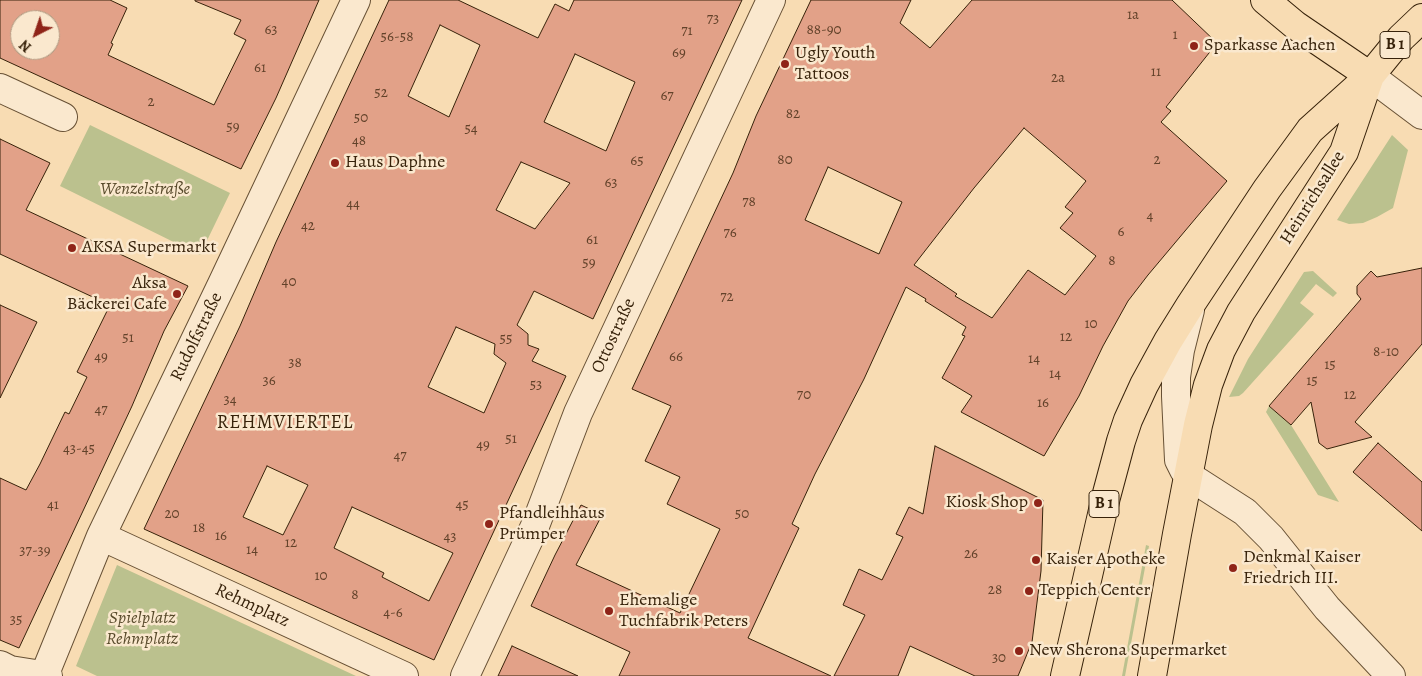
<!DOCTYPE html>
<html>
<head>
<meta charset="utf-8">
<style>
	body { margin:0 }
	#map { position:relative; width:1422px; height:676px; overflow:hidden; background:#f8dcb3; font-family:Alegreya,serif }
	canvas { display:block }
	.north { position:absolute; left:10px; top:10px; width:50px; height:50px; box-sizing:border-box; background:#fae8ce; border:1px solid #ac9980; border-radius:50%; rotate:221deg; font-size:14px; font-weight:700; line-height:20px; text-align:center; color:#37220a }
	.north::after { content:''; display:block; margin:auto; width:18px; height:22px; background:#8f2418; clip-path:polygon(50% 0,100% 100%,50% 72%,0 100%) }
</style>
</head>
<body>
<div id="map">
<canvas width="1422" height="676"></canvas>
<div class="north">N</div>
</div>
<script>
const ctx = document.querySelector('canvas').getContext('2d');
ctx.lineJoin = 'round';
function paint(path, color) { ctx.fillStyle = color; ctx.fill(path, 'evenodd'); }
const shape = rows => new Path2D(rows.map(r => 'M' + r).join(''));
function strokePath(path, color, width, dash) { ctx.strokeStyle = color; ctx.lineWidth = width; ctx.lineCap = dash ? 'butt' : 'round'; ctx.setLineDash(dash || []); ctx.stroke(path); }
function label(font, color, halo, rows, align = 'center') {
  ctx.font = font + ' Alegreya,serif'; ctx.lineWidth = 5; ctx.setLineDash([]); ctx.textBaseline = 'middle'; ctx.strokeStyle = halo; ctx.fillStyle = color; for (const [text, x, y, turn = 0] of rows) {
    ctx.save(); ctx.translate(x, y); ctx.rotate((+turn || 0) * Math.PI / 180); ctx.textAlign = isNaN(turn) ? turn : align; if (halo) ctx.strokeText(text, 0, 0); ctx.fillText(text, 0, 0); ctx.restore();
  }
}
paint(shape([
	[90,125,230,193,200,255,60,186],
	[1392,135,1408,150,1393,208,1377,217,1363,223,1349,224,1337,220],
	[1313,271,1337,293,1333,297,1316,284,1300,303,1314,314,1243,393,1239,396,1229,397,1248,359,1304,272],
	[1269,406,1291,425,1339,502,1318,495,1266,412],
	[1146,545,1149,546,1125,676,1122,676],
	[117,565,356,676,97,676,76,666]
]), '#bbc18e');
const building = shape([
	[0,0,110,0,127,8,111,43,113,44,108,55,214,105,246,40,234,34,241,20,195,1,195,0,319,0,276,98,241,169,0,58,0,0],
	[20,20,50,20,50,50,20,50,20,20],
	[389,0,458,0,538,38,555,4,569,11,574,0,742,0,593,319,534,291,517,325,528,334,528,345,539,349,532,361,566,376,434,660,144,529,240,326,276,242,389,0],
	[440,25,480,45,449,117,408,96,440,25],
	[575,54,635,82,606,151,544,122,575,54],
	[521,162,570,183,535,229,496,210,521,162],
	[456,327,495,344,494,354,506,363,484,413,428,387,456,327],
	[267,466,308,485,283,535,243,517,267,466],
	[352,507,453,553,429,601,382,577,384,573,334,548,352,507],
	[811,0,911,0,900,23,930,48,972,0,1172,0,1217,43,1166,107,1171,111,1161,122,1227,181,1148,275,1128,301,1103,346,1079,396,1044,456,961,412,972,396,942,378,965,336,962,335,966,327,925,301,926,299,906,287,864,379,815,474,792,524,799,528,748,638,831,676,619,676,630,652,531,606,555,555,581,505,602,515,576,565,680,613,720,529,667,504,680,477,645,461,671,406,632,389,733,173,756,116,811,0],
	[1024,128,1086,181,1065,207,1073,213,1060,228,1096,256,1065,295,1028,270,992,318,955,296,957,294,914,265,974,188,1024,128],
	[828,167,902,202,879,254,805,220,828,167],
	[0,139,50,163,26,210,188,286,164,331,132,406,19,648,0,640,0,478,26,490,40,464,65,412,69,414,87,377,77,372,110,305,0,254,0,139],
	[1422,268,1422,344,1355,422,1372,437,1327,449,1319,443,1311,402,1291,425,1269,406,1361,299,1357,294,1357,286,1371,271,1377,277,1422,268],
	[0,305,37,322,0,398,0,305],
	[1378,443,1422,482,1422,531,1353,472,1378,443],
	[935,446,1043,500,1041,571,1032,642,1018,676,975,676,910,646,898,676,834,676,865,615,843,605,859,569,882,580,903,537,896,534,909,507,923,514,935,446],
	[512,646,578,676,498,676,512,646]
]);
paint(building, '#e2a188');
strokePath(building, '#37220a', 1);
const street = shape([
	[1370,76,1422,115],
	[0,88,63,117],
	[1190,310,1180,350,1176,377,1176,396,1179,460,1184,470,1189,476,1245,512,1271,538,1327,608,1391,676],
	[101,536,404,676],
	[0,665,10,670,48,676],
	[44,676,101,536,222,284,356,0],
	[465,676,535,526,578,413,771,0]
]);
const primary = shape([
	[1265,0,1295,25,1370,76],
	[1065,676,1106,497,1121,441,1128,420,1144,385,1168,341,1191,304,1267,189,1310,130,1370,76,1401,38,1422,18],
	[1152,676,1177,534,1198,425,1208,385,1221,350,1241,312,1344,152,1369,79]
]);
strokePath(street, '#675034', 30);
strokePath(primary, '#37220a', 30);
strokePath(street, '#fae8ce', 28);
strokePath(primary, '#f8dcb3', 28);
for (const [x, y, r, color] of [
	[1194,46,5,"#8f2418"],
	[785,64,5,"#8f2418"],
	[335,163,5,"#8f2418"],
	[72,248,5,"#8f2418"],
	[177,294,5,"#8f2418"],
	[1038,503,5,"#8f2418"],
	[489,524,5,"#8f2418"],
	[1036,560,5,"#8f2418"],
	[1233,568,5,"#8f2418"],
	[1029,591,5,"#8f2418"],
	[609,611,5,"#8f2418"],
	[1019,651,5,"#8f2418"]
]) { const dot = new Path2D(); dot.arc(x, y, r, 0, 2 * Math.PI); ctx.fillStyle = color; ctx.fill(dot); strokePath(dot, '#fae8ce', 2); }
label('15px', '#62422a', null, [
	["1a",1133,15],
	["73",713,19],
	["63",271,30],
	["88-90",824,30],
	["71",687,31],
	["1",1175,35],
	["56-58",397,37],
	["69",679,53],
	["61",260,68],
	["11",1156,72],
	["2a",1058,78],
	["52",381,93],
	["67",667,96],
	["2",151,102],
	["82",793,114],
	["50",361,118],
	["59",233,127],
	["54",471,129],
	["48",359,141],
	["80",785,160],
	["2",1157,160],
	["65",637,161],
	["63",611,183],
	["78",749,202],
	["44",353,204],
	["4",1150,216],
	["42",308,226],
	["6",1121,232],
	["76",730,233],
	["61",592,240],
	["8",1112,261],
	["59",589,263],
	["40",289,282],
	["72",727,297],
	["10",1091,324],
	["12",1066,337],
	["51",128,338],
	["55",506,339],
	["8-10",1386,352],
	["49",101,357],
	["66",676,357],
	["14",1034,359],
	["38",295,363],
	["15",1330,365],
	["14",1055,374],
	["36",269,381],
	["15",1312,381],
	["53",536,385],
	["70",804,395],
	["12",1350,395],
	["34",230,400],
	["16",1043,403],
	["47",101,410],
	["51",511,439],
	["49",483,445],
	["43-45",79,449],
	["47",400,456],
	["41",53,505],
	["45",462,505],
	["20",172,514],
	["50",742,514],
	["18",199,528],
	["16",221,536],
	["43",450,537],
	["12",291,543],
	["14",252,550],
	["37-39",35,551],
	["26",971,554],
	["10",321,576],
	["28",995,590],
	["8",355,595],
	["4-6",393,613],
	["35",16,620],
	["30",999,658]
]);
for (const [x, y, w] of [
	[1395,45,30],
	[1104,504,30]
]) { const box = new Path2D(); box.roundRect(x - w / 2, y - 13.5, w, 27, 4); ctx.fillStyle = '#fae8ce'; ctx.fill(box); strokePath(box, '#37220a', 1); }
label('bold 16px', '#37220a', null, [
	["B 1",1395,45],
	["B 1",1104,504]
]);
label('18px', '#37220a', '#fae8ce', [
	["Sparkasse Aachen",1204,46],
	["Ugly Youth",795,54],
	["Tattoos",795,75],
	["Haus Daphne",345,163],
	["AKSA Supermarkt",82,248],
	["Aksa",167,284,"right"],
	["Bäckerei Cafe",167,305,"right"],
	["Kiosk Shop",1028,503,"right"],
	["Pfandleihhaus",499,514],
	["Prümper",499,535],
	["Denkmal Kaiser",1243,558],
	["Friedrich III.",1243,579],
	["Kaiser Apotheke",1046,560],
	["Teppich Center",1039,591],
	["Ehemalige",619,601],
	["Tuchfabrik Peters",619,622],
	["New Sherona Supermarket",1029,651]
], 'left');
label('italic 18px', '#584a2b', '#fae8ce', [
	["Wenzelstraße",145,190],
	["Spielplatz",142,619],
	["Rehmplatz",142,640]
]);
label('18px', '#37220a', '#fae8ce', [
	["Heinrichsallee",1313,198,-58],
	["Ottostraße",614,336,-65],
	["Rudolfstraße",197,337,-64],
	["Rehmplatz",252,606,25]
]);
ctx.letterSpacing = '1px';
label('19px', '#37220a', '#fae8ce', [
	["REHMVIERTEL",285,423]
]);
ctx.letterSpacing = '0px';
</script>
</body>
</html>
